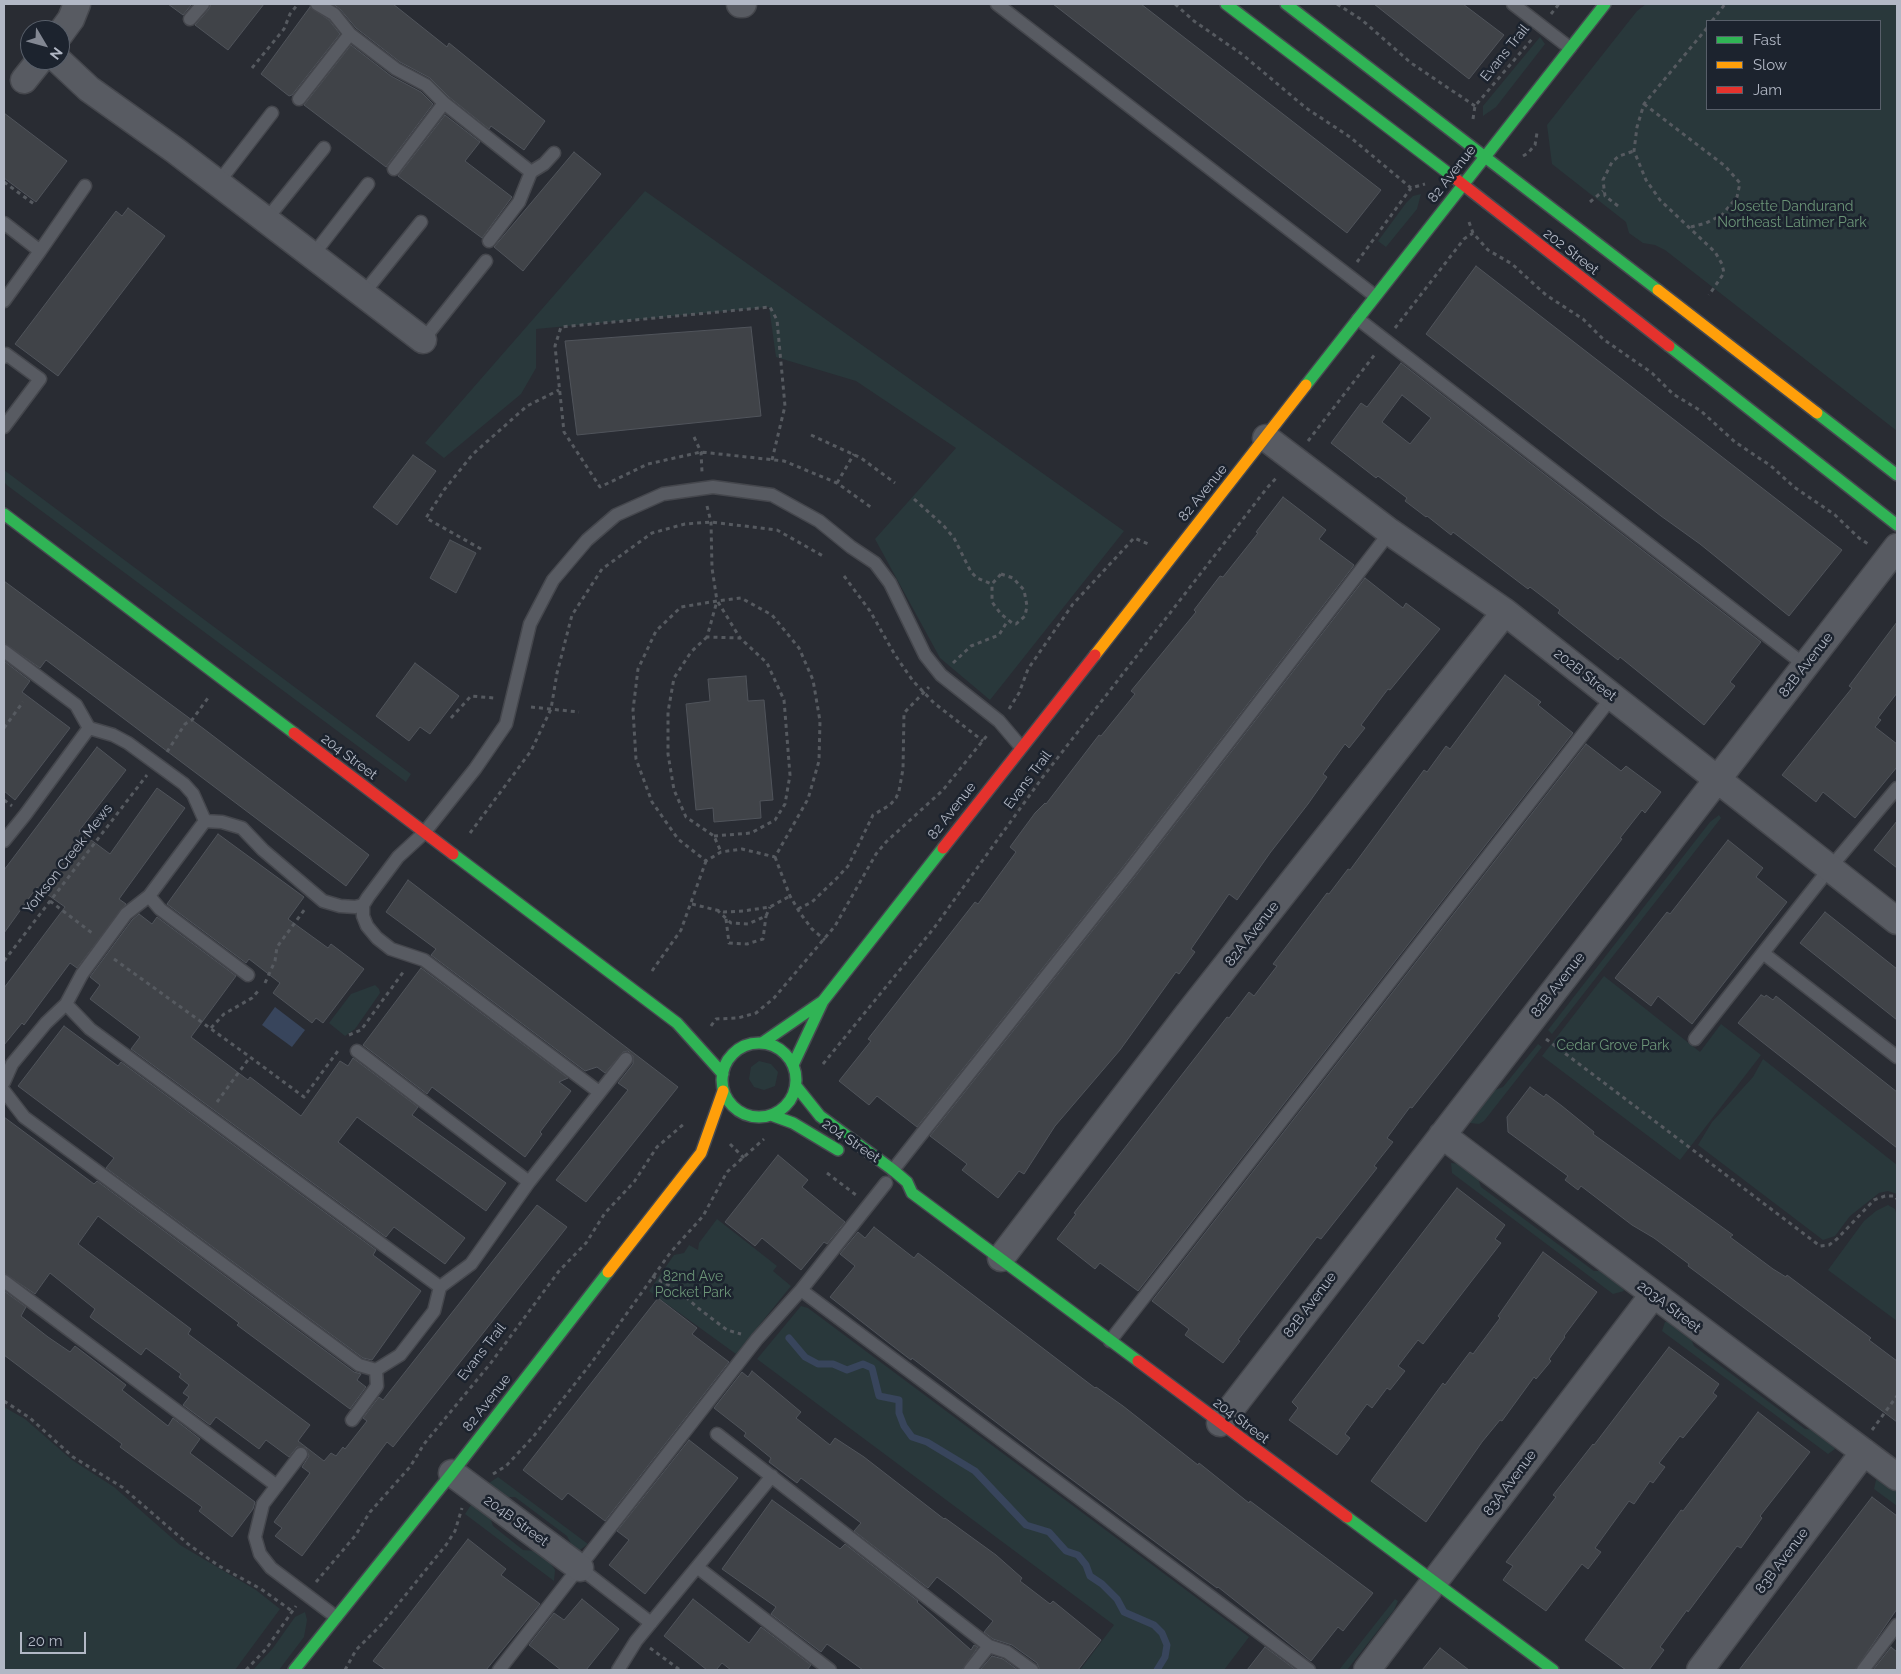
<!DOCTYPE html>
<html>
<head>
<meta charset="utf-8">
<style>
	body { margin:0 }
	#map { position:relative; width:1901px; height:1674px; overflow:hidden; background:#292c33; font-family:Raleway,sans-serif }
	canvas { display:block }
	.frame { position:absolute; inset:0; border:5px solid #b2b8c5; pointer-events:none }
	.legend { position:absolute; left:1706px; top:20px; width:175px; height:90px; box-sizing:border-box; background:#1c232e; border:1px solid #585f6a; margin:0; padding:6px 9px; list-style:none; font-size:15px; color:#b2b8c5 }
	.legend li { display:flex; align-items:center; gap:10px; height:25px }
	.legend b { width:25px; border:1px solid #585f6a }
	.north { position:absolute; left:20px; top:20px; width:50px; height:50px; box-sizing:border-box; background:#1c232e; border:1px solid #585f6a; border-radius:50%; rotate:127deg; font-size:14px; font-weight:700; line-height:20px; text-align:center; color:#b2b8c5 }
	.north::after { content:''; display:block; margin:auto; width:18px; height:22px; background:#828792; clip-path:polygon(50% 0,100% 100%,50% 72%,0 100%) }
	.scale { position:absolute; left:20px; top:1632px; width:66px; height:22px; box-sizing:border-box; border:2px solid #b2b8c5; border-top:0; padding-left:6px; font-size:15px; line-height:18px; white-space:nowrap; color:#b2b8c5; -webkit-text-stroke:4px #1c232e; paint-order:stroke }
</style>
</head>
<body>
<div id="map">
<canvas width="1901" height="1674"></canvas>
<div class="frame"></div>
<ul class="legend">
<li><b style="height:6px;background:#30b455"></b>Fast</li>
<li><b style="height:6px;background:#ff9f0a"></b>Slow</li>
<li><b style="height:6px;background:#e5322d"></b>Jam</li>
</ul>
<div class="north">N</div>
<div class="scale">20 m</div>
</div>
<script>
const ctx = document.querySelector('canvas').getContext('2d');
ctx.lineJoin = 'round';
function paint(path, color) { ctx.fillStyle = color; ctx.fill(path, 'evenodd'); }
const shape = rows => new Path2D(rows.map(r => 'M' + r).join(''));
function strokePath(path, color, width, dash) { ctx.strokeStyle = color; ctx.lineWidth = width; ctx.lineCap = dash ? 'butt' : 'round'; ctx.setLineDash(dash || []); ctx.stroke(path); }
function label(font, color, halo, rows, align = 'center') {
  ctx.font = font + ' Raleway,sans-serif'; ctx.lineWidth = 5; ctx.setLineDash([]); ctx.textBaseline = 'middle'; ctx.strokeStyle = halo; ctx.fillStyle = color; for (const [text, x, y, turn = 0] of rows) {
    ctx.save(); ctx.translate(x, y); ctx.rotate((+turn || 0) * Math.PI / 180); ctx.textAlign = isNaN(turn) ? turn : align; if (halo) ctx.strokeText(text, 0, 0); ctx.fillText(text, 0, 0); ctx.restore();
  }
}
paint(shape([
	[1646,4,1897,4,1897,431,1665,250,1655,245,1643,243,1629,233,1626,222,1552,164,1547,125,1637,11],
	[1880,21,1880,109,1707,109,1707,21],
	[1540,37,1545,44,1496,107,1483,116,1483,106],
	[645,191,1124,531,990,700,940,658,875,539,956,448,856,381,776,357,769,307,536,329,536,368,521,394,444,458,425,443],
	[1421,194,1417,209,1386,247,1378,241,1406,203,1413,196],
	[4,470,411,774,406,782,8,486,4,482],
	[1719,815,1721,818,1552,1034,1548,1030,1710,822],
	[1604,976,1700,1052,1721,1024,1761,1055,1680,1160,1542,1056],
	[375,985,379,989,380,993,355,1029,345,1036,329,1023,351,994],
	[1538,1044,1542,1047,1484,1121,1479,1124,1470,1123,1471,1119,1492,1091,1503,1087],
	[1763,1059,1897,1165,1897,1194,1888,1191,1879,1193,1850,1216,1835,1236,1823,1240,1698,1145,1712,1122,1753,1077],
	[759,1061,771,1064,778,1072,775,1086,764,1090,754,1087,749,1079,751,1067],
	[1451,1163,1461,1164,1477,1176,1481,1187,1594,1271,1604,1271,1622,1286,1624,1291,1613,1294,1452,1173],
	[1888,1205,1895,1209,1897,1217,1897,1321,1828,1270,1864,1221,1876,1211],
	[717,1219,777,1266,773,1271,791,1286,736,1354,649,1291,674,1255,684,1253,689,1245,698,1250,699,1243],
	[801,1306,808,1308,1249,1637,1224,1670,1080,1670,1114,1625,757,1359],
	[1665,1322,1671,1322,1689,1334,1694,1346,1805,1429,1817,1430,1832,1443,1835,1449,1828,1454,1662,1331],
	[4,1407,25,1419,72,1460,114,1487,180,1545,256,1590,280,1609,235,1670,4,1670],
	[498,1477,588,1544,576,1553,567,1536,515,1497,503,1497,492,1488,489,1483],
	[1876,1480,1882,1480,1897,1488,1897,1506,1874,1489],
	[471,1505,489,1514,493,1526,523,1550,536,1551,547,1558,555,1570,554,1581,465,1514],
	[1395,1599,1398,1601,1394,1610,1347,1670,1339,1670],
	[305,1612,307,1620,304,1637,279,1670,253,1670,273,1648,295,1617]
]), '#29383b');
paint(shape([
	[275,1007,305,1030,292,1047,262,1025]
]), '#38455c');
strokePath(shape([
	[789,1338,805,1357,818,1364,833,1364,847,1370,863,1364,872,1368,879,1396,899,1400,899,1413,904,1426,912,1437,927,1442,975,1471,1026,1525,1049,1532,1066,1551,1078,1555,1086,1565,1090,1576,1102,1584,1117,1599,1124,1612,1154,1625,1162,1633,1167,1645,1165,1657,1157,1670]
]), '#38455c', 7);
const building = shape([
	[168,4,192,4,183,15,168,4],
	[211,4,264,4,228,50,195,25,209,9,211,4],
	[333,4,393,4,447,47,449,43,545,121,524,150,491,126,489,129,449,97,430,78,400,62,356,28,340,9,333,4],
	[1053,4,1141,4,1381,190,1347,233,1053,4],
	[1374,4,1463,4,1504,35,1469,79,1374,4],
	[310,7,329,20,340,34,292,95,289,96,261,74,310,7],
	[351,45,391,76,421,92,433,104,386,167,304,105,351,45],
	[4,113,67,161,36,202,4,178,4,113],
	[445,115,480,142,465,161,512,197,482,238,398,176,445,115],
	[574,152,601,174,523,271,494,247,574,152],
	[128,208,165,236,58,376,15,344,116,211,122,216,128,208],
	[1476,266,1842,550,1789,616,1700,544,1661,516,1426,334,1476,266],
	[751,327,761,416,577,435,565,341,751,327],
	[1401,363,1761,642,1730,682,1735,686,1704,725,1620,657,1618,660,1558,613,1560,610,1530,587,1528,589,1453,532,1451,535,1427,516,1426,517,1405,501,1407,498,1378,476,1376,478,1331,443,1361,403,1367,407,1401,363],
	[1402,395,1431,418,1410,444,1382,422,1402,395],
	[413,455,436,471,397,525,373,507,413,455],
	[1283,497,1326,530,1319,539,1354,565,1352,568,1122,868,917,1127,877,1096,869,1105,839,1081,871,1041,868,1039,975,902,978,904,1016,852,1010,847,1035,813,1045,803,1046,804,1099,735,1101,736,1135,694,1131,691,1196,612,1194,610,1220,576,1223,577,1258,533,1256,532,1283,497],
	[450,540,476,553,456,593,430,578,450,540],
	[1365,578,1403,608,1406,603,1440,629,1390,690,1388,689,1361,725,1365,728,1349,748,1345,744,1323,774,1327,777,1308,804,1270,853,1237,900,1229,894,1191,949,1195,952,1179,974,1176,972,1120,1050,1055,1126,1024,1174,1019,1171,998,1198,962,1170,967,1164,930,1136,1134,878,1365,578],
	[4,581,204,729,369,855,346,886,46,660,40,668,4,643,4,581],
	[1897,622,1897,693,1878,718,1881,720,1875,727,1897,744,1897,767,1855,818,1823,792,1816,802,1782,775,1852,688,1849,686,1897,622],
	[4,661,30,681,22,692,70,728,15,800,4,791,4,661],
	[415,663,459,696,430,734,420,727,409,741,376,716,415,663],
	[1505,675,1541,702,1538,705,1573,733,1138,1291,1100,1263,1095,1269,1057,1239,1076,1214,1074,1213,1227,1017,1229,1018,1249,992,1254,996,1277,966,1273,964,1327,893,1329,894,1348,869,1350,870,1424,770,1427,772,1446,746,1450,749,1505,675],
	[746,676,748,701,764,700,773,800,760,801,761,818,714,822,713,808,696,810,686,704,710,701,708,679,746,676],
	[1586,744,1621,771,1626,766,1661,792,1645,813,1642,810,1620,838,1622,839,1450,1060,1412,1108,1410,1107,1387,1138,1393,1142,1374,1166,1377,1168,1321,1239,1317,1237,1238,1340,1240,1341,1223,1363,1185,1335,1189,1329,1152,1301,1586,744],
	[97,747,126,770,79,831,110,854,157,788,185,808,119,899,126,904,77,968,70,963,24,1025,22,1023,4,1045,4,988,65,907,37,887,4,933,4,870,97,747],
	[1897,821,1897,868,1874,850,1897,821],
	[218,834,304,897,288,919,328,948,331,944,364,969,323,1023,316,1018,312,1023,273,993,280,983,249,959,246,963,167,904,218,834],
	[1728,840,1763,868,1756,877,1787,902,1692,1024,1658,996,1651,1006,1615,978,1667,912,1670,914,1728,840],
	[408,880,678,1087,586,1202,556,1180,628,1090,618,1083,633,1064,633,1056,628,1051,623,1052,605,1073,597,1067,585,1071,431,955,436,949,386,912,408,880],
	[1825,912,1897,969,1897,1020,1800,943,1825,912],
	[139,914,152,924,157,917,236,976,191,1037,248,1080,250,1077,301,1116,340,1061,348,1066,353,1058,418,1107,412,1115,506,1183,486,1211,357,1117,338,1142,465,1238,445,1264,394,1227,386,1237,131,1049,140,1037,90,999,100,985,90,977,132,920,139,914],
	[421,968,568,1078,559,1082,571,1091,540,1132,542,1134,525,1157,432,1087,427,1094,363,1045,421,968],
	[1761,995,1765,997,1766,995,1773,1000,1776,996,1897,1092,1897,1148,1738,1023,1761,995],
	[64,1026,118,1066,121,1062,376,1250,373,1255,421,1291,372,1360,363,1358,106,1168,114,1158,18,1086,64,1026],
	[1530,1087,1544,1097,1546,1094,1562,1106,1594,1132,1593,1134,1733,1235,1730,1237,1773,1269,1786,1277,1787,1275,1871,1338,1869,1340,1897,1361,1897,1422,1688,1266,1689,1264,1654,1238,1632,1225,1581,1186,1578,1190,1565,1180,1568,1176,1508,1132,1507,1117,1530,1087],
	[4,1117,94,1184,97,1181,354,1372,361,1374,357,1380,366,1387,350,1409,237,1325,239,1323,98,1216,78,1244,191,1329,188,1334,310,1425,298,1441,324,1461,331,1453,336,1456,343,1447,345,1449,367,1421,363,1418,379,1397,383,1400,537,1205,567,1227,393,1447,387,1442,302,1556,275,1536,282,1528,274,1522,310,1473,302,1467,309,1456,306,1448,297,1447,289,1457,266,1440,259,1449,216,1417,210,1425,183,1405,189,1397,183,1393,189,1385,179,1377,181,1374,146,1348,141,1355,90,1317,95,1309,50,1273,35,1294,4,1273,4,1117],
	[778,1155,808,1180,802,1187,845,1222,827,1244,824,1242,801,1270,762,1238,755,1246,725,1222,778,1155],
	[1457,1188,1505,1225,1495,1239,1501,1243,1423,1344,1418,1340,1398,1366,1405,1371,1390,1390,1387,1388,1372,1408,1367,1404,1345,1434,1350,1438,1337,1455,1289,1420,1298,1408,1292,1402,1457,1188],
	[874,1227,914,1258,918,1253,1095,1388,1096,1387,1123,1406,1198,1465,1199,1463,1249,1503,1250,1501,1373,1593,1343,1631,1338,1627,1311,1661,1218,1587,1217,1588,1039,1455,912,1358,911,1360,885,1340,830,1297,855,1266,840,1254,858,1232,865,1238,874,1227],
	[1543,1252,1597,1292,1564,1336,1565,1337,1549,1359,1551,1361,1536,1379,1534,1377,1502,1421,1500,1420,1482,1442,1426,1522,1371,1481,1443,1383,1445,1385,1470,1352,1473,1354,1500,1318,1498,1316,1543,1252],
	[4,1291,26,1307,21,1316,48,1337,70,1352,75,1346,126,1385,122,1390,168,1426,173,1418,200,1439,190,1453,255,1502,253,1509,232,1537,199,1511,202,1507,120,1447,122,1444,4,1355,4,1291],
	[658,1298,697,1328,692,1334,729,1362,605,1521,568,1493,562,1500,523,1470,658,1298],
	[1669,1347,1719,1384,1713,1393,1717,1396,1683,1438,1680,1436,1659,1463,1665,1467,1653,1483,1650,1481,1634,1504,1629,1501,1595,1548,1601,1552,1588,1569,1582,1564,1546,1611,1503,1580,1513,1566,1506,1562,1556,1497,1553,1495,1568,1476,1593,1444,1594,1445,1669,1347],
	[752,1371,801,1412,796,1418,830,1445,835,1438,864,1457,944,1519,945,1518,996,1555,1022,1578,1020,1581,1050,1604,1053,1601,1101,1640,1078,1670,1040,1670,1037,1663,1012,1645,993,1639,984,1632,993,1621,953,1589,937,1577,928,1588,854,1531,861,1523,801,1478,797,1483,769,1462,771,1458,744,1436,746,1433,714,1408,742,1372,748,1377,752,1371],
	[1758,1412,1810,1452,1760,1516,1762,1518,1741,1548,1737,1546,1688,1612,1687,1610,1660,1647,1664,1650,1649,1670,1626,1670,1585,1640,1681,1510,1683,1511,1758,1412],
	[689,1440,738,1478,645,1594,609,1565,629,1540,617,1531,689,1440],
	[1872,1497,1897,1516,1897,1609,1855,1670,1739,1670,1872,1497],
	[772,1500,840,1549,845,1544,918,1601,917,1602,971,1650,974,1645,978,1647,962,1670,863,1670,827,1644,821,1652,771,1614,776,1607,722,1569,772,1500],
	[468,1539,506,1569,501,1575,540,1604,486,1670,386,1670,373,1661,468,1539],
	[582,1599,619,1629,586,1670,561,1670,529,1645,554,1613,564,1620,582,1599],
	[693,1599,749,1643,761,1627,811,1665,807,1670,731,1670,722,1663,716,1670,707,1670,664,1636,693,1599],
	[1265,1647,1296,1670,1247,1670,1265,1647],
	[1891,1647,1897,1652,1897,1670,1873,1670,1891,1647],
	[1440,1648,1469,1670,1422,1670,1440,1648],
	[992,1656,1003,1659,1018,1670,980,1670,992,1656]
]);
paint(building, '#404348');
strokePath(building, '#50545b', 1);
const lane = shape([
	[317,4,334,14,350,34,396,69,426,85,444,103,531,172,519,202,489,241],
	[997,4,1375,296],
	[1513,4,1570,48],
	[190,19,203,4],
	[299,99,350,34],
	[394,169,444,103],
	[531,172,544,164,554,153],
	[218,183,272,113],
	[266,220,324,148],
	[4,223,40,251,4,301],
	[40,251,85,186],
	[313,255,368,184],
	[363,294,421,222],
	[1358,319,1806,666],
	[423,340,486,261],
	[4,357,6,354,40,379,4,427],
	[4,651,76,705,89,728,113,735,128,743,184,784,193,794,205,821,222,822,242,828,263,850,323,901,340,906,355,907,363,905],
	[4,841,25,815,89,728],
	[149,896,160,909,248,975],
	[1763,953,1897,1057],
	[66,1004,90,1029,440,1287],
	[1695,1039,1830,868,1897,788],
	[357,1051,529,1182],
	[4,1082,12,1064,46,1023,66,1004,82,974,126,914,149,896,205,821],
	[4,1091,24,1117,359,1365,376,1370,400,1355,434,1311,440,1287,471,1264,529,1182,626,1059],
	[599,1092,424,960,391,949,377,938,367,926,363,916,363,905,368,897,398,857,424,833,475,769,506,724,530,624,553,580,587,540,616,515,663,494,713,487,772,495,819,521,851,547,875,563,890,583,925,655,941,675,999,721,1021,747],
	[893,1170,1128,873,1390,532],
	[4,1281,277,1486],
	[801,1290,1309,1670],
	[1110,1341,1612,697],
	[352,1420,377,1386,376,1370],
	[717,1434,989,1646,970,1670],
	[301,1454,263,1504,255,1537,260,1554,271,1568,336,1617],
	[697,1567,830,1670],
	[580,1568,651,1623],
	[989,1646,1007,1652,1032,1670],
	[499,1670,757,1339,801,1290,886,1183],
	[618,1670,636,1641,772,1476],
	[1863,1670,1897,1625]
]);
const street = shape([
	[740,4,743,4],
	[60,34,71,19,77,4],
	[58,60,89,89,176,151,423,340],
	[24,80,40,60],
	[1266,438,1390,532,1505,612,1897,921],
	[1442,1135,1897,1477],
	[1001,1258,1188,1014,1505,612],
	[1220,1423,1897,547],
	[452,1473,580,1568],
	[1367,1670,1653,1295],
	[1700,1670,1864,1452]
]);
const fast = shape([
	[1226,4,1456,179],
	[1286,4,1658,290],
	[1669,346,1897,525],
	[1306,385,1605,4],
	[1817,413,1897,475],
	[4,514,294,733],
	[453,854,677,1023,723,1074],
	'722 1080a37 37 0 1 1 74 0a37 37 0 1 1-74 0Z',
	[762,1043,823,1001],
	[793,1065,823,1001,943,848],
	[796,1086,820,1116,893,1170,907,1182,912,1193,1138,1361],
	[771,1115,793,1123,838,1150],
	[1347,1517,1553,1670],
	[294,1670,452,1473,608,1272]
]);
const slow = shape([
	[1658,290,1817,413],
	[1095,655,1306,385],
	[608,1272,701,1153,723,1091]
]);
const jam = shape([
	[1456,179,1669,346],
	[294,733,453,854],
	[943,848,1095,655],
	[1138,1361,1347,1517]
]);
strokePath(lane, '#45474d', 15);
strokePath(street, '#45474d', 29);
strokePath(fast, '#464950', 14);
strokePath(slow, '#464950', 14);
strokePath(jam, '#464950', 14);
strokePath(shape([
	[1175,4,1194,21,1243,55,1306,108,1350,137,1411,188,1425,184],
	[1337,4,1362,20,1411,63,1475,106],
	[1551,14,1559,4],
	[1712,21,1725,4],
	[1707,28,1644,104,1637,127,1634,151,1646,180,1660,200,1715,252,1722,264,1724,273,1709,295],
	[252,68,284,29,290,14,298,4],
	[1644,104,1725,166,1740,183,1737,197,1722,215,1706,223,1691,227],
	[1473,119,1475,106,1532,39],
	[1523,156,1528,153,1535,145,1537,133],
	[4,182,34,204],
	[1590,202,1603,191],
	[1618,206,1605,196,1603,180,1612,162,1619,156,1634,151],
	[1469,222,1473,233,1488,250,1512,264,1546,295,1583,319,1603,339,1652,373,1673,394,1701,411,1735,442,1771,466,1794,487,1835,515,1859,538,1868,544],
	[1357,262,1411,188],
	[1395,328,1464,239,1473,233],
	[811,435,861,458,895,483],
	[694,437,701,452,702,472],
	[1308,441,1376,353],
	[772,460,785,406,777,320,770,307,561,327,555,346,564,432,600,487,648,464,701,452,784,461,837,483,872,508],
	[837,483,854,454],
	[914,499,943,525,954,538,971,572,977,578,992,584],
	[707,506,711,522,712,568,717,601,681,607,656,631,638,669,633,710,636,759,652,802,678,839,706,861,721,852,742,849,775,857,808,799,819,761,820,721,813,680,799,648,772,615,741,598,717,601],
	[481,549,426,518,444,490,473,454,527,406,559,390],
	[1001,574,1013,578,1024,590,1027,606,1025,616,1016,624,1012,623,1001,614,992,602,992,584,1001,574],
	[844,576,870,611,895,655,913,681,934,703,983,741],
	[718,602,740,638],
	[707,637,691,652,674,678,668,712,668,754,674,790,686,817,714,836,721,852],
	[953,663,971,646,999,635,1008,620],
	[531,707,579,712],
	[1009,709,1019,693,1028,669,1073,604,1134,538,1151,545],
	[451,718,471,696,494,698],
	[4,728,23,702],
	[167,752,185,724,192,720,208,698],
	[4,800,12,806],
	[470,833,531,751,551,709,557,673,572,615,602,569,652,533,685,524,711,522,777,530,823,556],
	[714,836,751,833,775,820,785,804,790,775,784,700,767,663,740,638,707,637,717,601],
	[775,857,790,896,800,913,812,929,825,940],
	[50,901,92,933],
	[692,904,724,912,743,911,770,907,790,896],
	[798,909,812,902,837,878,848,866,873,815,890,805,896,798,899,791,903,769,904,713,929,687],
	[717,910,731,923,748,924,766,916,770,907],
	[726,919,729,943,747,944,763,939,766,916],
	[114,959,250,1057],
	[4,961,147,775],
	[652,971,681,930,706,861],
	[265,983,275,961,277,947,305,909],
	[711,1026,716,1019,738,1018,756,1013,774,998,835,926,876,854,886,842,943,790,989,733],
	[211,1028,224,1014,252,998,259,990],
	[349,1035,361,1030,404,971],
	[1546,1039,1820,1246,1829,1245,1837,1239,1874,1200,1885,1196,1895,1196,1897,1199],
	[823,1064,934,928,1042,778,1267,488,1278,476],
	[217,1102,250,1057,304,1097,340,1048],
	[730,1144,744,1158],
	[827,1173,856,1195],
	[652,1276,679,1291,698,1308,727,1330,741,1334],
	[4,1401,30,1418,73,1457,122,1487,188,1544,219,1566,261,1589,292,1611],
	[1872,1430,1897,1396],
	[493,1474,506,1466,533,1437,592,1362,670,1253,703,1216,727,1172,764,1139],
	[316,1582,355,1536,370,1512,410,1467,424,1444,490,1364,559,1271,586,1243,605,1213,634,1182,657,1147,685,1123],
	[650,1648,680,1670],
	[246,1670,266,1649,296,1606],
	[345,1670,356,1650,382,1624,446,1545,455,1531,462,1508]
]), '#565a60', 3, [4, 4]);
strokePath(lane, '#585b62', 12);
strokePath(street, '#585b62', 26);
strokePath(fast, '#30b455', 11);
strokePath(slow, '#ff9f0a', 11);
strokePath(jam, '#e5322d', 11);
label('14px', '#b2b8c5', '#1c232e', [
	["Evans Trail",1505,53,-51],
	["82 Avenue",1452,174,-52],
	["202 Street",1571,252,38],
	["82 Avenue",1203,493,-51],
	["82B Avenue",1806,665,-52],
	["202B Street",1585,675,38],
	["204 Street",349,757,37],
	["Evans Trail",1028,780,-53],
	["82 Avenue",952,811,-52],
	["Yorkson Creek Mews",68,859,-52],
	["82A Avenue",1252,934,-52],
	["82B Avenue",1558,985,-52],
	["204 Street",851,1141,34],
	["82B Avenue",1310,1305,-53],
	["203A Street",1669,1307,37],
	["Evans Trail",482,1352,-52],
	["82 Avenue",487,1403,-52],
	["204 Street",1241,1421,37],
	["83A Avenue",1510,1483,-53],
	["204B Street",516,1521,36],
	["83B Avenue",1782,1561,-53]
]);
label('14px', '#6b9477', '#1c232e', [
	["Josette Dandurand",1792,207],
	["Northeast Latimer Park",1792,223],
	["Cedar Grove Park",1613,1046],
	["82nd Ave",693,1277],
	["Pocket Park",693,1293]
]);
</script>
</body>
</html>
